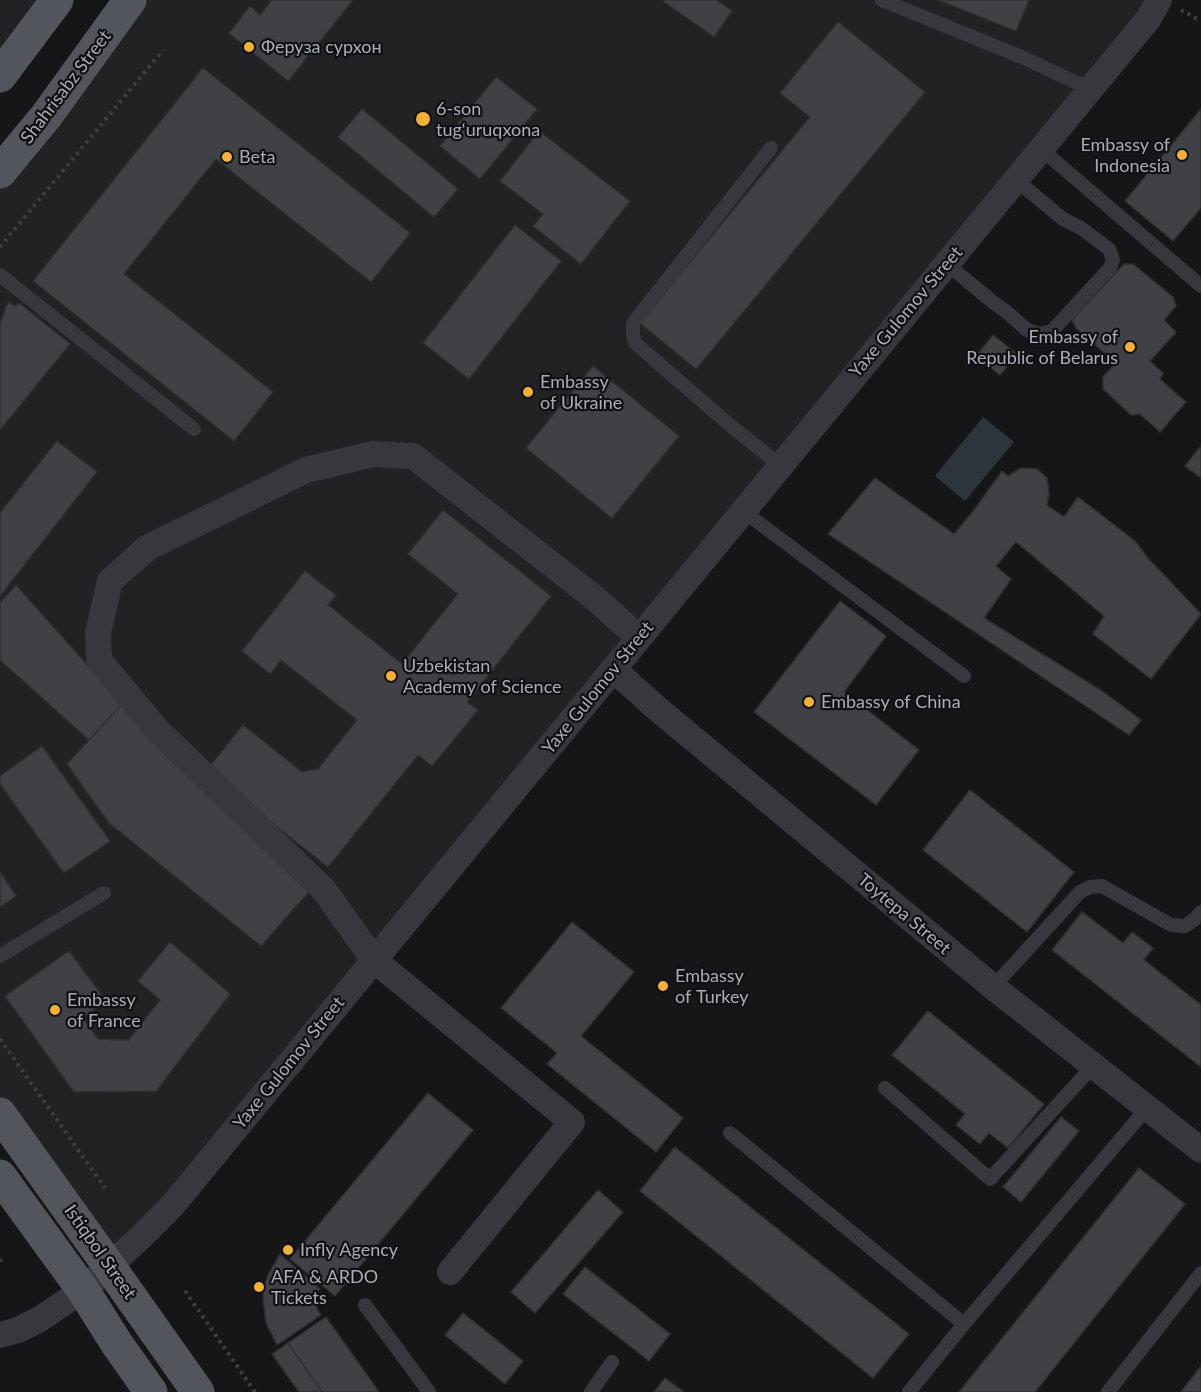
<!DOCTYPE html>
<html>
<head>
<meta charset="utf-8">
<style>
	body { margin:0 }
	canvas { display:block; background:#161618 }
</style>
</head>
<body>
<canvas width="1201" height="1392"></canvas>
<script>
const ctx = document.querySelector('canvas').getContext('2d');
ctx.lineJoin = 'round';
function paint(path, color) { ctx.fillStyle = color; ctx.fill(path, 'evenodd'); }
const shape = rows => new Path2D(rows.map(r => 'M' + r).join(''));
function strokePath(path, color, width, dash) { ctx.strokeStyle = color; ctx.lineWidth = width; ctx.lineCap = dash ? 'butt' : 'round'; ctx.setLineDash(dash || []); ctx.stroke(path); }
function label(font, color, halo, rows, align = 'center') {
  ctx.font = font + ' Lato,sans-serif'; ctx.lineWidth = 4.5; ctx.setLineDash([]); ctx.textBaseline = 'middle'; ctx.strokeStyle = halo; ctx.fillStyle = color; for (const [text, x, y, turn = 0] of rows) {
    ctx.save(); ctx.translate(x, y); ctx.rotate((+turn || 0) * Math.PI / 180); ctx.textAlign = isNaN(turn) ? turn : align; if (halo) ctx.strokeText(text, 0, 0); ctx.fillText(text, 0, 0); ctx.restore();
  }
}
paint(shape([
	[0,0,57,0,0,76],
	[130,0,1159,0,109,1266,0,1114,0,172]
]), '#222225');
paint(shape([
	[983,417,1014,442,965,501,935,476]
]), '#2c353c');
const building = shape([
	[272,0,353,0,288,81,229,33,250,6,260,15,272,0],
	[664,0,716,0,732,11,714,37,663,1,664,0],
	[938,0,1029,0,1016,31,938,0],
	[838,22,925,92,696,369,640,323,810,117,780,93,838,22],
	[203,68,410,233,371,282,216,159,124,274,273,392,234,441,33,281,203,68],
	[496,77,537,109,480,179,440,146,496,77],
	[362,109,458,189,434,217,338,137,362,109],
	[1201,109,1201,208,1173,241,1125,201,1201,109],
	[539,131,630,201,581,264,533,226,543,214,500,181,539,131],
	[515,225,561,261,469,379,423,343,515,225],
	[1124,264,1133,264,1173,297,1176,306,1164,320,1176,332,1150,361,1163,373,1160,379,1186,402,1160,432,1140,414,1131,415,1103,389,1103,377,1116,363,1076,328,1072,320,1124,264],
	[8,302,16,306,19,303,70,344,0,430,0,324,8,302],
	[993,335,1017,354,1000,375,976,356,993,335],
	[593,366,679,436,612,518,526,448,593,366],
	[57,441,97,472,0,596,0,513,57,441],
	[1201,446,1201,478,1185,466,1201,446],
	[1021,468,1037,469,1047,478,1049,493,1047,505,1064,517,1078,497,1135,541,1147,557,1201,614,1151,679,1093,634,1104,616,1016,542,996,566,1011,579,984,618,1102,691,1141,720,1129,735,828,534,875,478,954,534,974,510,1002,471,1008,476,1021,468],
	[443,510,551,596,467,702,478,710,432,766,418,755,328,867,206,771,243,725,302,772,318,769,357,720,281,660,270,674,242,651,305,571,336,595,328,605,402,664,458,594,408,554,443,510],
	[16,585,122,704,89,740,0,660,0,603,16,585],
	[840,601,886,636,844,692,919,750,876,805,754,712,840,601],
	[122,704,312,888,261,946,109,823,67,764,122,704],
	[42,746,110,841,64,873,0,784,0,776,42,746],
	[970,790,1074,872,1027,932,923,850,970,790],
	[0,872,16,896,0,907,0,872],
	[1082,912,1123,943,1132,932,1153,948,1144,960,1201,1005,1201,1067,1052,950,1082,912],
	[572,922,634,972,581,1036,683,1118,656,1152,547,1064,557,1053,501,1008,572,922],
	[170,942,230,994,156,1091,74,1092,5,996,69,951,106,1001,83,1018,98,1039,129,1040,160,1000,138,981,170,942],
	[928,1011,1044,1104,1008,1148,989,1133,980,1144,956,1125,965,1114,892,1055,928,1011],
	[428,1093,473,1130,335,1296,290,1259,428,1093],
	[1061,1117,1079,1131,1021,1202,1003,1187,1061,1117],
	[675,1147,909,1334,873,1378,640,1191,675,1147],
	[1139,1168,1185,1204,1035,1392,959,1392,1139,1168],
	[598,1190,623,1212,535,1313,511,1292,598,1190],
	[280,1254,320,1289,316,1294,315,1302,317,1309,321,1315,277,1345,266,1323,263,1298,264,1287,268,1275,280,1254],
	[585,1267,670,1334,649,1361,563,1294,585,1267],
	[463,1313,523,1361,505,1384,445,1335,463,1313],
	[326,1317,379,1392,322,1392,288,1343,326,1317],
	[288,1343,322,1392,299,1392,272,1354,288,1343],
	[1201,1366,1201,1392,1181,1392,1201,1366],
	[665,1378,684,1392,654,1392,665,1378]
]);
paint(building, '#404145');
strokePath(building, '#303034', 1.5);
strokePath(shape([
	[1181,10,1201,21],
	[0,247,163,50],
	[0,1039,105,1188],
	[0,1259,4,1265],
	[185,1291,255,1392]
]), '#3d3f44', 4, [3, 4.5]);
strokePath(shape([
	[882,0,1024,58,1090,89],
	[771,148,633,323,633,335,635,343,731,426,780,465],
	[1041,149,1201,286],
	[947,264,994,303,1008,313,1027,330,1041,334,1052,331,1110,268,1113,260,1109,249,1081,228,1063,219,1016,180],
	[0,275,194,429],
	[743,511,964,676],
	[0,956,104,893],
	[993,987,1080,892,1090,887,1102,886,1171,925,1185,926,1195,919,1201,912],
	[885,1088,990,1179,1093,1066],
	[730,1133,964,1324],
	[365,1305,429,1392],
	[591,1392,612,1362],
	[909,1392,964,1324,1147,1108],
	[1108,1392,1201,1273]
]), '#37383d', 14);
strokePath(shape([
	[613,669,660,711,993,987,1201,1150],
	[450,1272,572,1122,374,960,324,890,158,731,99,660,98,633,110,581,147,548,306,470,373,454,413,456,596,599,639,638],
	[0,1335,18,1330,40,1319,83,1290,143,1235,172,1206,1149,18,1159,0]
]), '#37383d', 26);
strokePath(shape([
	[0,76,57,0],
	[0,172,47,115,130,0],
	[0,1114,109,1266,198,1392],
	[0,1176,83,1290,117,1344,151,1392]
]), '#53555c', 33);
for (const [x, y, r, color] of [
	[249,47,6,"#f2b134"],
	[423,119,8,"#f2b134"],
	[1182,155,6,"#f2b134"],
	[227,157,6,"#f2b134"],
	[1130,347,6,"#f2b134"],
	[528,392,6,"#f2b134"],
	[391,676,6,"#f2b134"],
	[809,702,6,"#f2b134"],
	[663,986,6,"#f2b134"],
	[55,1010,6,"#f2b134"],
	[288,1250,6,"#f2b134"],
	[259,1287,6,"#f2b134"]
]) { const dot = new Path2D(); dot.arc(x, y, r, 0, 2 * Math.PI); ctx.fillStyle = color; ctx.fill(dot); strokePath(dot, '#111113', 2); }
label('18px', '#a8adb8', '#111113', [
	["Феруза сурхон",261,47],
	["6-son",436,109],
	["tug‘uruqxona",436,130],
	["Embassy of",1170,145,"right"],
	["Indonesia",1170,166,"right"],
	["Beta",239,157],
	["Embassy of",1118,337,"right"],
	["Republic of Belarus",1118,358,"right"],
	["Embassy",540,382],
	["of Ukraine",540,403],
	["Uzbekistan",403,666],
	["Academy of Science",403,687],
	["Embassy of China",821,702],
	["Embassy",675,976],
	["of Turkey",675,997],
	["Embassy",67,1000],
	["of France",67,1021],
	["Infly Agency",300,1250],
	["AFA & ARDO",271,1277],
	["Tickets",271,1298]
], 'left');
label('18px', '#a8adb8', '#111113', [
	["Shahrisabz Street",66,87,-53],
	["Yaxe Gulomov Street",906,312,-50],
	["Yaxe Gulomov Street",598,688,-51],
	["Toytepa Street",904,914,40],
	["Yaxe Gulomov Street",289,1063,-51],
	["Istiqbol Street",100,1252,55]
]);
</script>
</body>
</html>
